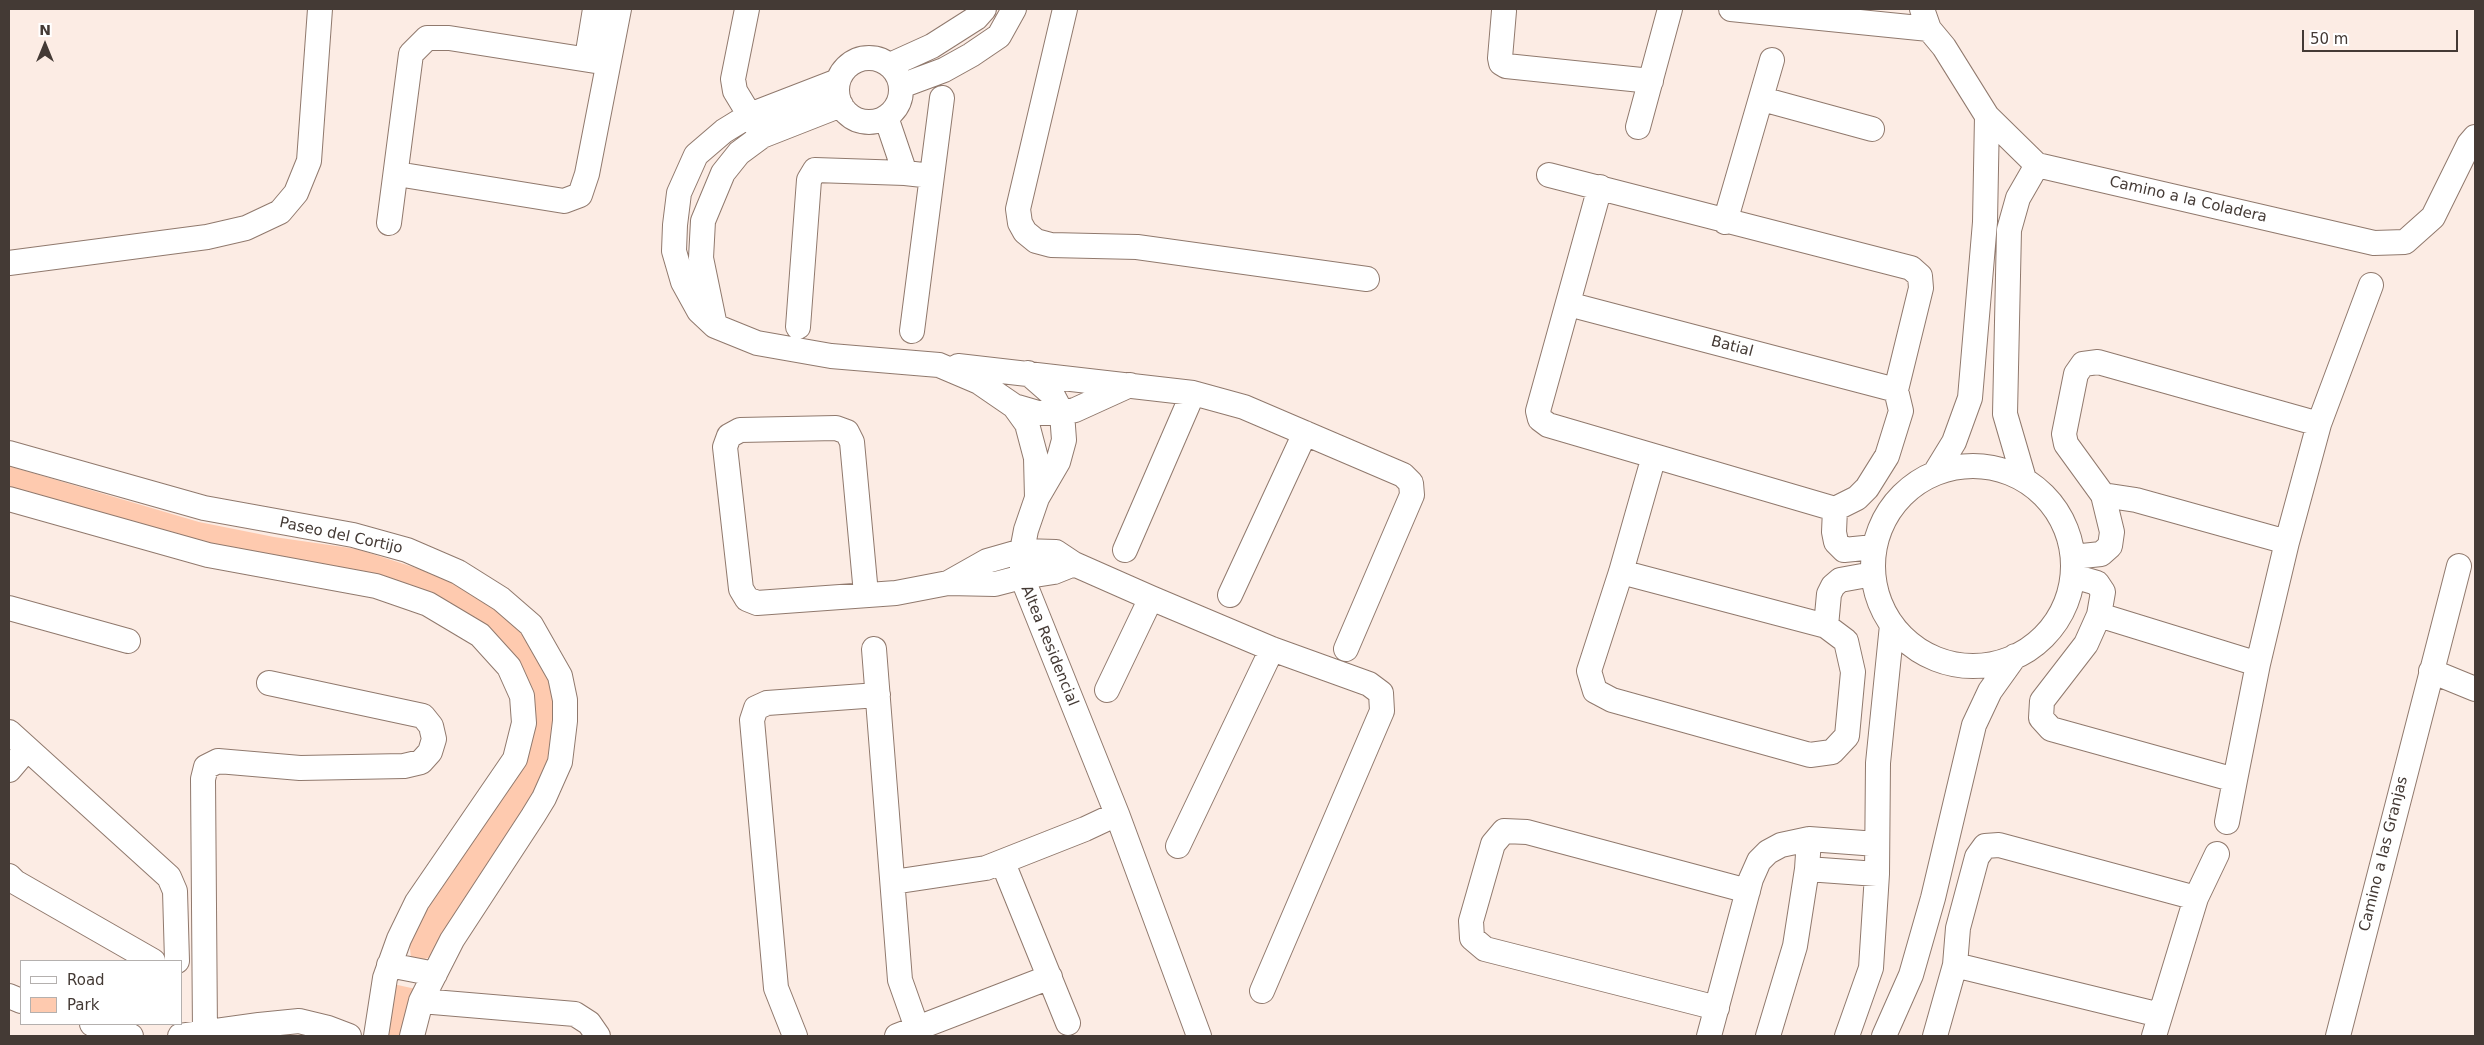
<!DOCTYPE html>
<html>
<head>
<meta charset="utf-8">
<style>
	body { margin:0 }
	#map { position:relative; width:2484px; height:1045px; overflow:hidden; background:#fcece4; font-family:"DejaVu Sans",sans-serif }
	canvas { display:block }
	.frame { position:absolute; inset:0; border:10px solid #443a35; pointer-events:none }
	.legend { position:absolute; left:20px; top:960px; width:162px; height:65px; box-sizing:border-box; background:#fff; border:1px solid #b4b0ae; margin:0; padding:6px 9px; list-style:none; font-size:15px; color:#443a35 }
	.legend li { display:flex; align-items:center; gap:10px; height:25px }
	.legend b { width:25px; border:1px solid #b4b0ae }
	.north { position:absolute; left:20px; top:20px; width:50px; height:50px; -webkit-text-stroke:4px #fff; paint-order:stroke; rotate:0deg; font-size:14px; font-weight:700; line-height:20px; text-align:center; color:#443a35 }
	.north::after { content:''; display:block; margin:auto; width:18px; height:22px; background:#443a35; clip-path:polygon(50% 0,100% 100%,50% 72%,0 100%) }
	.scale { position:absolute; left:2302px; top:30px; width:156px; height:22px; box-sizing:border-box; border:2px solid #443a35; border-top:0; padding-left:6px; font-size:15px; line-height:18px; white-space:nowrap; color:#443a35; -webkit-text-stroke:4px #fff; paint-order:stroke }
</style>
</head>
<body>
<div id="map">
<canvas width="2484" height="1045"></canvas>
<div class="frame"></div>
<ul class="legend">
<li><b style="height:6px;background:#fff"></b>Road</li>
<li><b style="height:14px;background:#fecaaf"></b>Park</li>
</ul>
<div class="north">N</div>
<div class="scale">50 m</div>
</div>
<script>
const ctx = document.querySelector('canvas').getContext('2d');
ctx.lineJoin = 'round';
function paint(path, color) { ctx.fillStyle = color; ctx.fill(path, 'evenodd'); }
const shape = rows => new Path2D(rows.map(r => 'M' + r).join(''));
function strokePath(path, color, width, dash) { ctx.strokeStyle = color; ctx.lineWidth = width; ctx.lineCap = dash ? 'butt' : 'round'; ctx.setLineDash(dash || []); ctx.stroke(path); }
function label(font, color, halo, rows, align = 'center') {
  ctx.font = font + ' "DejaVu Sans",sans-serif'; ctx.lineWidth = 4; ctx.setLineDash([]); ctx.textBaseline = 'middle'; ctx.strokeStyle = halo; ctx.fillStyle = color; for (const [text, x, y, turn = 0] of rows) {
    ctx.save(); ctx.translate(x, y); ctx.rotate((+turn || 0) * Math.PI / 180); ctx.textAlign = isNaN(turn) ? turn : align; if (halo) ctx.strokeText(text, 0, 0); ctx.fillText(text, 0, 0); ctx.restore();
  }
}
paint(shape([
	[9,466,199,522,274,537,357,549,460,582,522,627,550,677,558,717,551,763,530,804,436,955,422,960,411,958,409,939,429,902,503,798,526,761,536,721,534,692,520,663,499,637,475,619,432,592,351,570,192,542,9,488],
	[393,984,416,989,403,1036,386,1036]
]), '#fecaaf');
const minor = shape([
	[747,9,733,79,735,91,758,129],
	[1065,9,1018,209,1020,223,1025,232,1036,241,1051,245,1137,247,1367,279],
	[1731,9,1929,29],
	[1922,9,1929,29,1944,47,1987,116,2037,165,2374,243,2405,242,2433,217,2469,144,2475,137],
	[1504,11,1500,58,1501,63,1506,66,1651,81],
	[587,58,595,9],
	'837 90a32 32 0 1 1 64 0a32 32 0 1 1-64 0Z',
	[890,65,932,46,976,18,984,9],
	[838,81,750,115,724,131,696,155,679,193,675,225,674,251,683,282,699,311,715,326,757,343,831,356,939,365,979,382,1014,406,1027,424,1036,458,1037,498,1026,530,1022,551,1022,577,1117,814,1199,1036],
	[901,86,944,70,971,55,999,36,1014,9],
	[1762,99,1872,129],
	[886,117,905,173],
	[1638,127,1670,9],
	[397,174,564,201,580,195,587,174,619,9],
	[1549,175,1911,268,1920,276,1921,288,1896,390,1901,411,1887,456,1867,488,1857,498,1835,509,1654,456,1621,572,1589,671,1595,691,1612,700,1810,755,1832,752,1847,736,1853,672,1846,641,1826,626,1621,572],
	[1600,187,1538,411,1540,419,1548,425,1654,456],
	[1725,222,1772,60],
	[389,223,411,54,427,38,449,38,608,63],
	[9,263,207,237,246,228,280,212,296,193,309,161,320,9],
	[1568,304,1896,390],
	[714,321,701,258,703,221,723,173,739,153,762,136,841,105],
	[798,327,809,180,815,170,905,173,932,176],
	[912,331,942,98],
	[958,366,1193,393,1244,407,1403,475,1411,483,1412,495,1346,649],
	[1028,373,1052,394,1062,413,1064,440,1058,462,1037,498],
	[1014,406,1038,413,1062,413,1075,410,1130,385],
	[9,453,204,508,353,535,407,550,458,572,501,599,531,625,560,676,565,700,565,721,560,762,544,798,533,816,452,940,421,1001,412,1036],
	'1873 566a100 100 0 1 1 200 0a100 100 0 1 1-200 0Z',
	[1935,473,1954,442,1970,398,1985,222,1987,116],
	[2024,479,2005,414,2009,230,2018,198,2037,165],
	[2103,495,2136,500,2287,542],
	[9,499,208,555,376,586,428,604,480,635,509,667,522,696,524,723,515,759,417,902,399,939,385,978,376,1036],
	[1835,509,1834,532,1836,542,1844,550,1874,547],
	[1125,550,1193,393],
	[2073,557,2101,554,2110,546,2112,532,2103,495,2066,444,2064,434,2076,374,2083,364,2098,362,2319,424],
	[2073,576,2097,583,2103,592,2099,615,2086,644,2042,701,2041,718,2051,729,2235,780,2258,664,2287,542,2319,424,2371,285],
	[948,583,987,561,1022,551,1056,552,1074,564,1151,598,1272,649,1369,684,1381,693,1382,711,1262,991],
	[866,594,852,442,847,432,836,428,740,430,729,436,725,447,741,589,747,599,757,603,896,593,948,583,995,584,1022,577,1054,572,1074,564],
	[1230,595,1305,433],
	[9,608,128,641],
	[2099,615,2258,664],
	[1826,626,1829,594,1833,586,1840,580,1873,574],
	[874,649,900,980,917,1028],
	[2431,671,2475,689],
	[1107,690,1151,598],
	[9,732,169,877,175,891,177,961],
	[9,770,26,750],
	[2227,822,2235,780],
	[1178,846,1272,649],
	[1003,863,1068,1023],
	[1807,869,1877,874],
	[9,876,15,882,153,961],
	[893,882,986,868,1085,829,1117,814],
	[389,965,435,974],
	[1955,965,2160,1015],
	[9,996,21,1001],
	[421,1001,575,1014,589,1023,598,1036],
	[1717,1008,1485,949,1472,938,1471,921,1493,844,1504,831,1527,832,1748,891],
	[92,1024,131,1036],
	[205,1033,203,779,206,767,218,761,300,768,404,766,421,762,430,752,434,739,431,726,423,716,269,683],
	[180,1036,259,1025,299,1021,328,1028,349,1036],
	[795,1036,776,988,752,720,756,708,767,703,878,695],
	[897,1036,1050,977],
	[1709,1036,1751,879,1759,861,1768,852,1781,845,1809,839,1877,844],
	[1768,1036,1795,946,1807,869,1809,839],
	[1847,1036,1871,968,1877,874,1878,763,1892,625],
	[1884,1036,1911,975,1933,898,1974,725,1990,691,2015,656],
	[1935,1036,1955,965,1958,928,1977,857,1985,846,1999,845,2196,898],
	[2154,1036,2196,898,2217,854],
	[2338,1036,2459,566]
]);
strokePath(minor, '#90796d', 26);
strokePath(minor, '#fff', 24);
label('15px', '#443a35', '#fff', [
	["Camino a la Coladera",2188,200,13],
	["Batial",1732,347,15],
	["Paseo del Cortijo",341,536,12],
	["Altea Residencial",1049,646,68],
	["Camino a las Granjas",2384,854,-76]
]);
</script>
</body>
</html>
